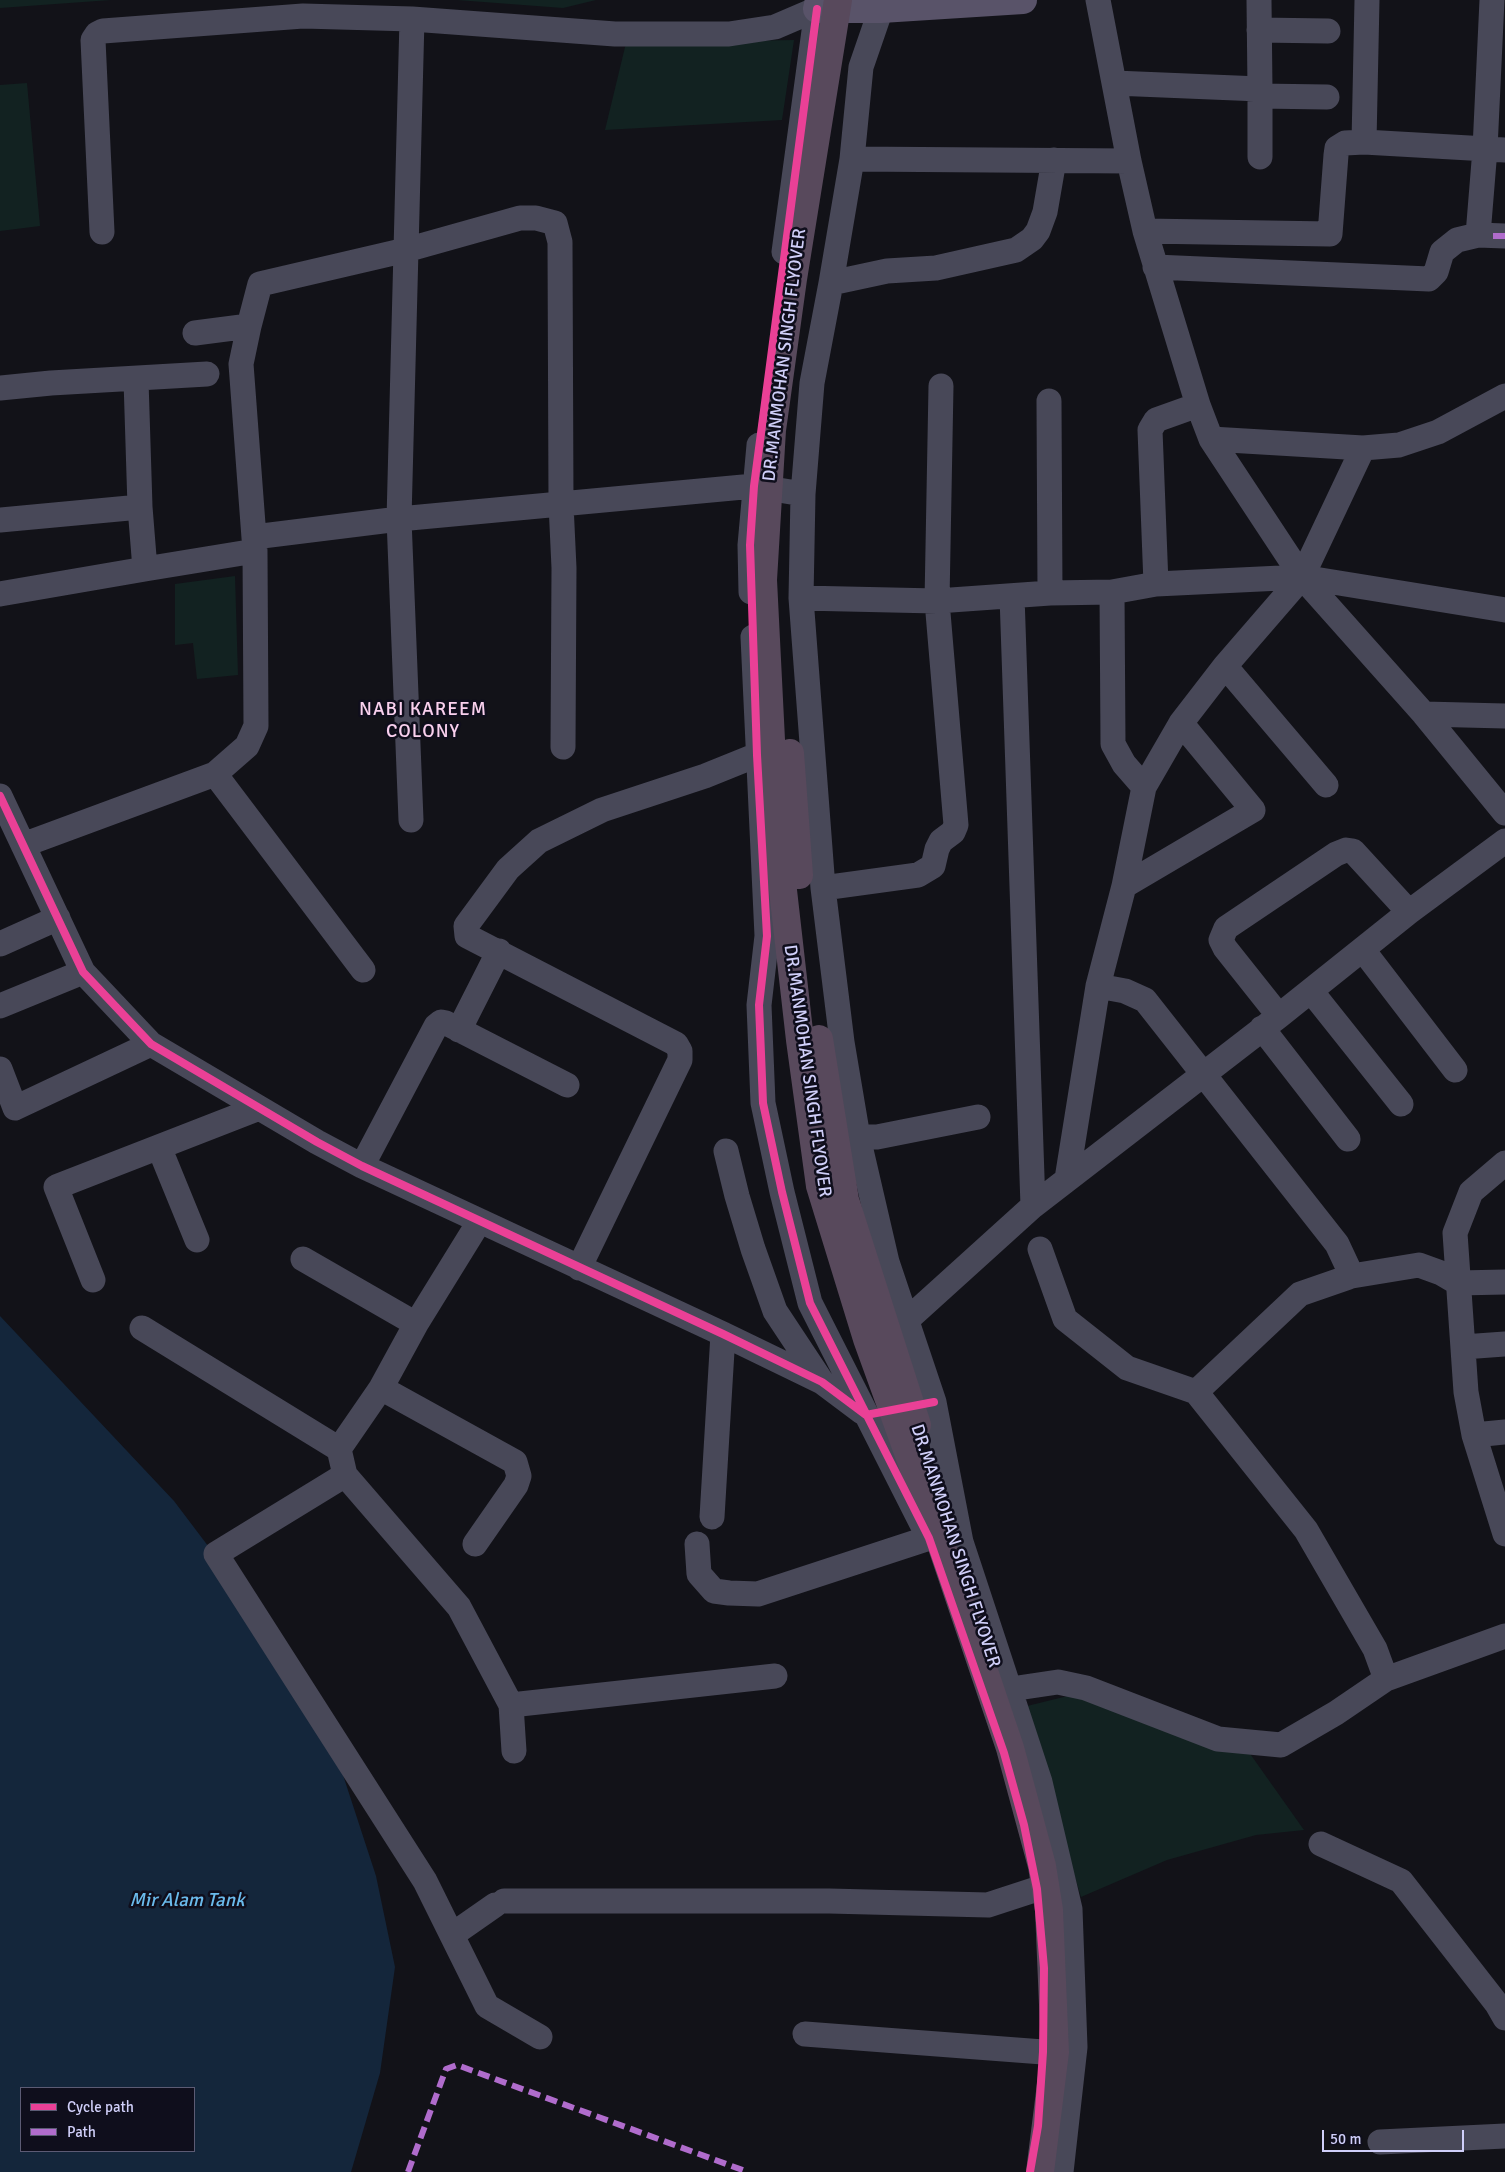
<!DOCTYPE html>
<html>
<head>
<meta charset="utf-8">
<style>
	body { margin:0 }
	#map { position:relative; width:1505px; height:2172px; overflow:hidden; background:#121218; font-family:Signika,sans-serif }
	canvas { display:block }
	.legend { position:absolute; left:20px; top:2087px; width:175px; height:65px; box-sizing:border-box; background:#0f0e1c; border:1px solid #5c5b74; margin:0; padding:6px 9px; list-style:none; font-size:15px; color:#d0cff9 }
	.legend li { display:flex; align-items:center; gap:10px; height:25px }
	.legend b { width:25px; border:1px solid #5c5b74 }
	.scale { position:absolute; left:1322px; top:2130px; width:142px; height:22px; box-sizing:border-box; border:2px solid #d0cff9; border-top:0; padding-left:6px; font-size:15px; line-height:18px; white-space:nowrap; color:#d0cff9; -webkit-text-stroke:4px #0f0e1c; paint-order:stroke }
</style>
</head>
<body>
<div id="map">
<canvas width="1505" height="2172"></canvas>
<ul class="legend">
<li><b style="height:6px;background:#ea4096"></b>Cycle path</li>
<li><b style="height:6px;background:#b06ccc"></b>Path</li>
</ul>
<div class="scale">50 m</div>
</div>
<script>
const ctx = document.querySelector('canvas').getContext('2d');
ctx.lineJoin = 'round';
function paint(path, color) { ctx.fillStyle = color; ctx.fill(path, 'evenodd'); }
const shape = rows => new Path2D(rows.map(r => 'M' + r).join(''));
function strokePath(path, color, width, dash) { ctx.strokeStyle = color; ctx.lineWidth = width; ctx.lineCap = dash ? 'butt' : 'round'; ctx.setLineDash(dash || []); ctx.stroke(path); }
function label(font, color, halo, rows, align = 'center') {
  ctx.font = font + ' Signika,sans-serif'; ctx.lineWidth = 5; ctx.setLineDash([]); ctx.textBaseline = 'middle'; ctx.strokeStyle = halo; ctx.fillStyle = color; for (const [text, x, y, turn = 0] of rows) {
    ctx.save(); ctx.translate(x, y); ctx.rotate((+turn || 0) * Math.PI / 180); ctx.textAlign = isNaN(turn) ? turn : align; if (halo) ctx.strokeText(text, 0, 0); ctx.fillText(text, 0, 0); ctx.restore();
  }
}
paint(shape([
	[0,0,111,0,0,8],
	[457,0,596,0,563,8],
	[794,40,782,120,605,130,626,43],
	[27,83,40,226,0,231,0,85],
	[235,576,238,675,197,679,193,643,175,645,175,584],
	[1080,1693,1246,1748,1304,1830,1256,1835,1167,1860,1081,1897,1023,1707]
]), '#122221');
paint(shape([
	[0,1316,174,1501,258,1612,343,1775,376,1876,395,1967,380,2073,351,2172,0,2172],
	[21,2088,194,2088,194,2151,21,2151]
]), '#14263b');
strokePath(shape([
	[1098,0,1129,161,1145,231,1198,405,1211,439,1302,577,1424,714,1505,813],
	[1492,0,1485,149,1478,235,1505,236],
	[881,9,861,67,852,159,831,283,812,383,803,494,801,598,823,888,842,1042,858,1137,887,1262,934,1402,961,1542,1040,1782,1070,1909,1075,2047,1061,2172],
	[1259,30,1328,31],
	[1114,83,1260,89,1259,0],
	[1260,89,1260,157],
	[1259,96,1327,97],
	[1364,142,1367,0],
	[852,159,1129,161],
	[1145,231,1330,234,1336,155,1337,148,1345,143,1364,142,1505,150],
	[102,232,93,40,97,34,103,31,303,16,412,19,615,34,729,34,775,27,817,9],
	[784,252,817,9],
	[1155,267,1429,279,1436,272,1442,252,1457,240,1478,235],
	[831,283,887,271,936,268,1016,250,1032,239,1038,231,1045,212,1054,160],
	[249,326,260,284,406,250,520,218,536,218,555,223,560,242,561,504,564,568,563,747],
	[136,380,140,507],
	[0,388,51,383,207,374],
	[1049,401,1050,593],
	[1211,439,1363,448,1399,445,1438,432,1505,396],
	[0,520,140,507,145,569,255,551],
	[254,537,399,519,754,486,803,494],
	[1156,584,1150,430,1156,420,1198,405],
	[751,592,750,545,759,445],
	[1112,592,1113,744,1124,764,1144,787],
	[0,594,145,569],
	[1012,596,1033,1206],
	[801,598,937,601,1050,593,1112,592,1156,584,1302,577,1505,610],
	[753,637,767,936,759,1005,763,1103,782,1192,810,1303,929,1538],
	[1225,666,1326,785],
	[1424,714,1505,716],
	[215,774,363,970],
	[0,796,83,972,151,1044,317,1142,362,1166,723,1334,822,1382,862,1412],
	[411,820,399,519,412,19],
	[23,845,215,774,247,746,256,726,255,551,241,364,249,326,195,333],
	[1124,886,1253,810,1181,723],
	[823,888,918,875,933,866,937,849,941,841,953,832,956,825,937,601,941,386],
	[0,944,58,918],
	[1363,950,1455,1070],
	[1098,986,1125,991,1145,1000,1337,1244,1352,1276],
	[1311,991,1401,1104],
	[0,1006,83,972],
	[1279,1016,1225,948,1221,940,1226,928,1336,854,1346,850,1353,851,1409,912],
	[1262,1028,1348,1139],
	[459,1030,499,951],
	[0,1069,15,1108,151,1044],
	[858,1137,877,1137,978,1117],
	[159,1147,197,1240],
	[726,1151,737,1196,753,1249,775,1311,822,1382],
	[1505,1163,1471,1192,1455,1233,1466,1392,1474,1435,1505,1534],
	[362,1166,436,1026,441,1022,446,1023,567,1085],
	[1067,1179,1098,986,1124,886,1144,787,1181,723,1225,666,1302,577,1363,448],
	[303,1259,416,1324],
	[579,1268,680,1060,680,1051,676,1044,467,936,466,926,508,869,539,841,602,810,705,776,757,755],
	[93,1280,56,1187,259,1108],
	[907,1320,1033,1206,1279,1016,1409,912,1505,841],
	[142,1328,339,1449,345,1475,459,1607,511,1705,514,1751],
	[1463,1347,1505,1344],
	[381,1388,515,1462,519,1476,516,1485,475,1544],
	[1196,1392,1300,1294,1352,1276,1419,1265,1441,1273,1458,1283,1505,1282],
	[1474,1435,1505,1432],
	[339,1449,381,1388,416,1324,479,1222],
	[345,1475,216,1554,425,1881,487,2006,540,2037],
	[712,1517,723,1334],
	[697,1544,699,1574,714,1591,729,1593,758,1594,929,1538],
	[1386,1679,1505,1636],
	[1011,1689,1058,1682,1086,1688,1218,1739,1281,1745,1336,1713,1386,1679,1375,1649,1306,1530,1196,1392,1127,1368,1065,1319,1040,1249],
	[511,1705,775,1676],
	[1321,1844,1401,1881,1497,2004,1505,2018],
	[504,1901,829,1901,988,1905,1037,1889],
	[452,1935,495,1905],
	[805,2034,1043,2052],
	[1380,2142,1505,2136]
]), '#484858', 25);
strokePath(shape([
	[819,0,817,9,881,9,1023,0]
]), '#595369', 28);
strokePath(shape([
	[838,0,793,279,772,430,763,580,775,820,800,1040,820,1186,867,1339,938,1535,1010,1748,1042,1866,1049,1910,1055,2052,1040,2172],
	[790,753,799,875],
	[819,1039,845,1200,917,1425]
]), '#58495c', 28);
strokePath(shape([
	[1493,236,1505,236],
	[408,2172,446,2069,457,2065,748,2172]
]), '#b06ccc', 6, [12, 6]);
strokePath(shape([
	[817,9,754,486,750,545,757,755,767,936,759,1005,763,1103,782,1192,810,1303,929,1538,1004,1753,1024,1825,1037,1889,1044,1968,1043,2052,1038,2126,1030,2172],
	[0,796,83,972,151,1044,317,1142,362,1166,723,1334,822,1382,866,1415,934,1402]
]), '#ea4096', 8);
label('18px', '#d0cff9', '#0f0e1c', [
	["DR.MANMOHAN SINGH FLYOVER",785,355,-83],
	["DR.MANMOHAN SINGH FLYOVER",807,1071,82],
	["DR.MANMOHAN SINGH FLYOVER",955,1546,72]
]);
ctx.letterSpacing = '1px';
label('19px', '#f9d0ee', '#0f0e1c', [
	["NABI KAREEM",423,710],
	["COLONY",423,732]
]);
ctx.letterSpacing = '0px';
label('italic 19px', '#6abaeb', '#0f0e1c', [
	["Mir Alam Tank",187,1901]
]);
</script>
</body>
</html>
